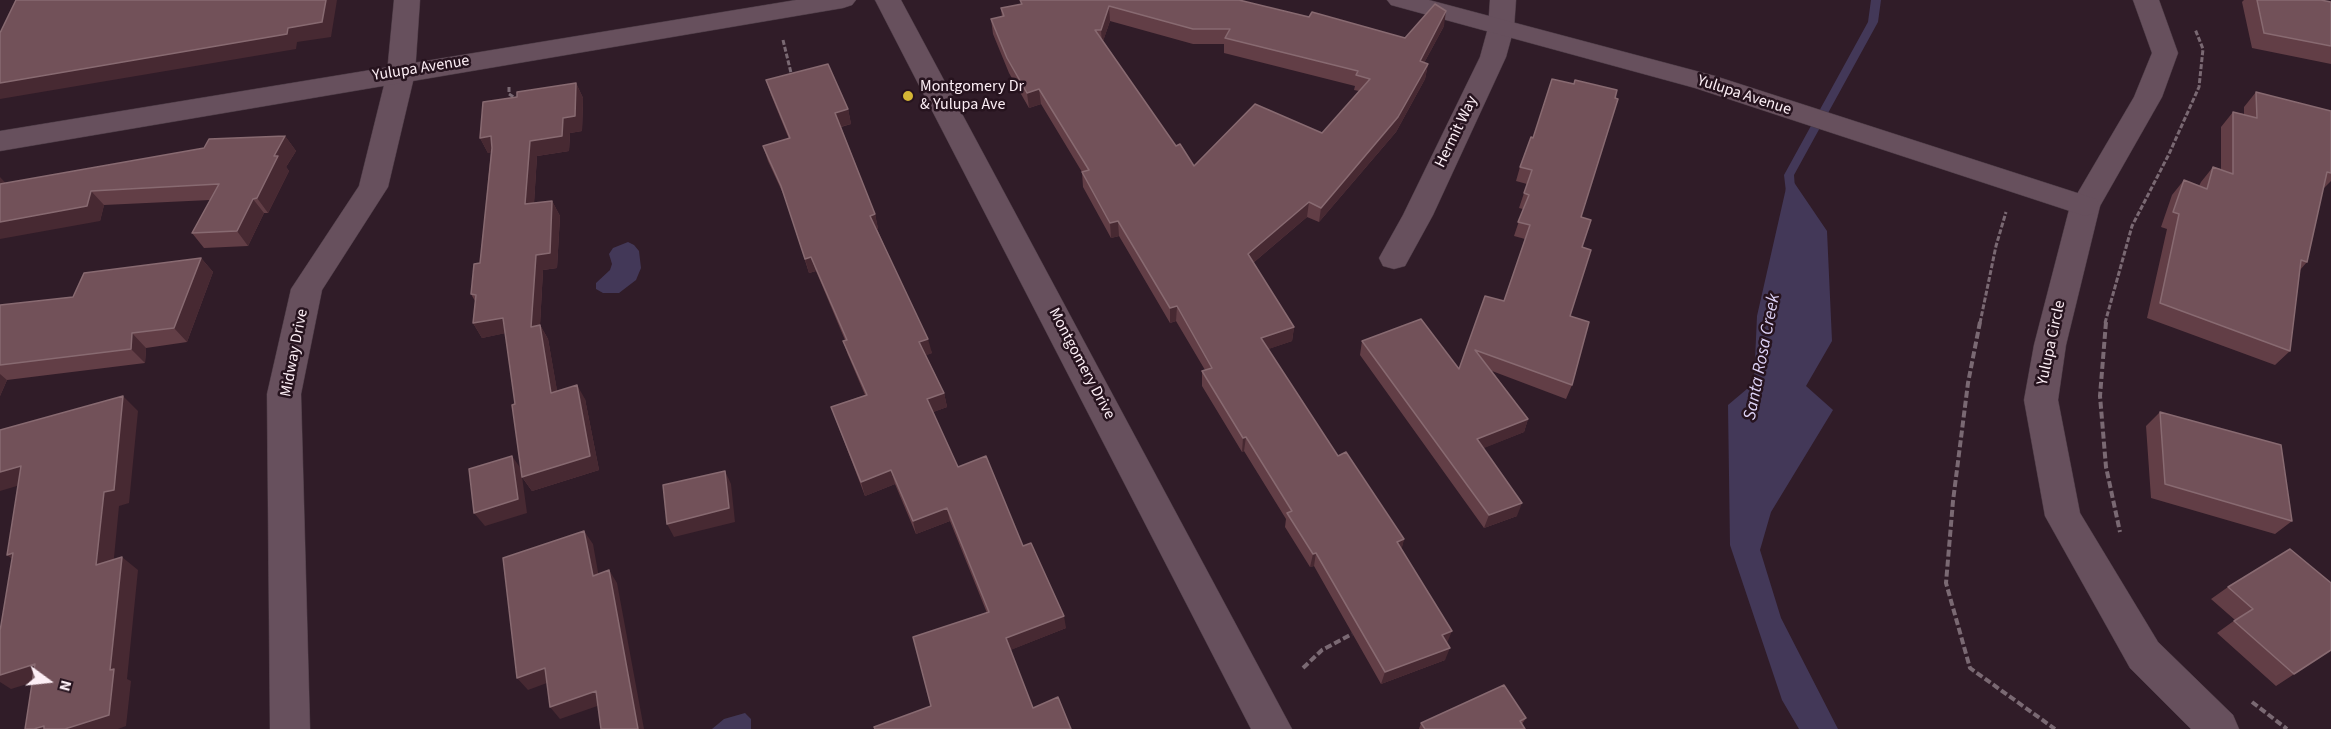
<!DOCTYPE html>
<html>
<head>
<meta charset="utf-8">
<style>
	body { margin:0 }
	#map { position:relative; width:2331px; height:729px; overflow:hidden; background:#301c28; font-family:"Source Sans 3",sans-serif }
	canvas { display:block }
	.north { position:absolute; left:18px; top:651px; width:60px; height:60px; -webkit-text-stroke:4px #26131e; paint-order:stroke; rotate:105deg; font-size:16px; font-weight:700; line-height:24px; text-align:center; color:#fceef5 }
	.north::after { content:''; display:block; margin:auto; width:21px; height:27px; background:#fceef5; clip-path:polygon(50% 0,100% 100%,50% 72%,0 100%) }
</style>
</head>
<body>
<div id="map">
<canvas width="2331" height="729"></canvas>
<div class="north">N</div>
</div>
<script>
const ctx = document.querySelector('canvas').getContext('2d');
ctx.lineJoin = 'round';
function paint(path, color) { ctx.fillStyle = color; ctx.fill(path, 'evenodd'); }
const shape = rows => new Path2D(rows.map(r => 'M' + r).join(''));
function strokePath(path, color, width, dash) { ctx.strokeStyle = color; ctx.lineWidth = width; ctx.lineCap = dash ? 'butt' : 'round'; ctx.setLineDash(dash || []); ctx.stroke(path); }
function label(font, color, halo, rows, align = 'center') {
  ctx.font = font + ' "Source Sans 3",sans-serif'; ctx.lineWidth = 5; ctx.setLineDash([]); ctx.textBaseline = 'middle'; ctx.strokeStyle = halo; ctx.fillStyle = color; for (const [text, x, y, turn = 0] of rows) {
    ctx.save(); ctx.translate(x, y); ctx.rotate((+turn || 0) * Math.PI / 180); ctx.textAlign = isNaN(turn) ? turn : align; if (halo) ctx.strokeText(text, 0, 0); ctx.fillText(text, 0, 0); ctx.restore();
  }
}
paint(shape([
	[1789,175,1827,231,1832,341,1806,386,1833,410,1771,512,1760,550,1781,618,1838,729,1799,729,1782,700,1730,545,1728,405,1754,383,1757,316],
	[628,242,634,245,639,251,641,268,636,280,619,293,603,293,596,289,596,283,610,270,612,264,609,254,613,248],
	[745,713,751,719,751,729,712,729,724,719]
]), '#433858');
paint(shape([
	[1871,0,1881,0,1878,22,1794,175,1795,189,1790,193,1786,192,1784,175,1868,22,1871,0]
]), '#433858');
const street = shape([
	[394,0,420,0,415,73,388,187,322,290,301,394,310,729,270,729,267,394,291,289,359,186,387,73,394,0],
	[1490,0,1516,0,1514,28,1506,57,1433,215,1405,266,1394,269,1383,266,1379,258,1403,215,1480,57,1488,28,1490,0],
	[2133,0,2159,0,2178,53,2162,97,2100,206,2066,345,2058,400,2080,513,2158,642,2233,715,2239,729,2191,729,2130,668,2045,516,2024,400,2034,345,2070,206,2134,97,2152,53,2133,0]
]);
const secondary = shape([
	[796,0,856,0,852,5,843,8,0,151,0,131,796,0],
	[875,0,901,0,1292,729,1251,729,875,0],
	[1387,0,1429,0,1715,76,2096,199,2100,206,2096,213,2085,216,1695,88,1391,5,1387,0]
]);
strokePath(street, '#493943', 1);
strokePath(secondary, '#493943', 1);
strokePath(shape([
	[783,40,792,77],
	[509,87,509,94,517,99],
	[1980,323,1996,246,2006,212],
	[2105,323,2132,226,2169,154,2199,87,2203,49,2195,29]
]), '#7a6973', 3, [5, 2]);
strokePath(shape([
	[1980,322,1968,383,1953,501,1946,583,1970,668,2055,729],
	[2106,322,2100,396,2106,467,2120,532],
	[1303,668,1322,650,1352,634],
	[2252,702,2287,729]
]), '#7a6973', 4, [7, 3]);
paint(street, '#67505d');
paint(secondary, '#67505d');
paint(shape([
	[1020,0,1309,17,1405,38,1444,26,1424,63,1428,64,1425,79,1396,132,1319,222,1307,217,1253,263,1294,327,1292,341,1268,349,1338,456,1404,539,1401,550,1447,643,1445,660,1381,684,1314,566,1310,567,1285,527,1286,519,1244,451,1242,452,1202,386,1202,371,1205,370,1176,321,1170,323,1119,236,1111,238,1083,187,1082,172,1041,104,1029,108,1009,73,993,34,991,19,1002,17,1001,8,1021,4],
	[1110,21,1193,44,1224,44,1224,53,1355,86,1354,90,1359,91,1322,133,1194,166,1176,146,1103,41],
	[2244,0,2321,0,2331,2,2331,64,2252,48,2242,2],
	[766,80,848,109,851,124,841,127,875,214,878,229,877,229,932,353,926,355,944,393,947,407,933,412,958,467,1023,546,1066,628,1010,650,1033,708,1071,729,931,706,987,613,950,521,916,534,895,484,865,496,831,407,865,395,848,355,843,341,845,340,816,271,809,273,786,200,768,161,763,146,789,139,771,95],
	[576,83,583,98,582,131,570,133,569,151,537,156,534,203,552,201,560,216,557,268,543,270,540,325,548,339,557,391,585,399,599,470,532,491,522,477,515,404,505,333,482,338,473,323,475,301,471,294,480,263,491,152,488,153,480,138,517,97],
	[2256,92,2331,111,2331,181,2323,189,2307,262,2300,270,2290,351,2275,365,2147,318,2167,229,2161,227,2172,195,2184,180,2199,186,2201,182,2213,167,2221,169,2221,127,2233,112,2244,114,2244,107],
	[285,136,296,151,286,167,289,171,268,213,264,213,248,246,204,248,192,233,210,200,104,205,100,221,6,183],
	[1531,137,1581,217,1582,247,1570,316,1572,385,1566,399,1492,371,1528,419,1524,432,1483,448,1517,516,1484,528,1360,355,1362,341,1459,369,1504,301,1525,239,1514,236,1523,209,1519,208,1527,184,1516,181,1520,167],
	[201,258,213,272,187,342,146,348,145,363,7,380,0,396,0,305,73,297],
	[2160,412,2292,521,2275,534,2151,498,2146,426],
	[2228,587,2331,650,2276,686,2217,633,2235,620,2211,599],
	[1526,718,1522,724,1525,729,1419,729,1421,723]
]), '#623e46');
paint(shape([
	[326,0,337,0,331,37,297,42,296,49,0,99,0,83,288,28],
	[1109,6,1110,21,1102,44,1101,30],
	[1446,11,1444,26,1417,76,1420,61],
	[1428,64,1425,79,1396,132,1319,222,1321,208],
	[576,83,583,98,582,131,570,133,569,151,537,156,533,219,525,204,530,141,563,118],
	[1039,89,1041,104,1029,108,1027,93],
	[848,109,851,124,839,127,835,113],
	[285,136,296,151,286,167,289,171,268,213,257,198,274,156],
	[491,136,499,151,488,153,480,138],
	[0,177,14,192,0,188],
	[91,191,104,205,100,221,0,239,0,222],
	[253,199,264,213,248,246,237,231],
	[552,201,560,216,557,268,543,270,540,325,548,339,560,407,551,393,531,327,536,255],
	[1309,202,1307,217,1247,268,1248,254],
	[875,214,878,229,874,230,870,216],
	[1118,221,1119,236,1111,238,1110,223],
	[811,257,816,271,809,273,805,259],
	[201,258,213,272,187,342,174,328],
	[1177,306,1176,321,1170,323,1170,308],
	[503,318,511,332,482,338,473,323],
	[1294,327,1292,341,1260,352,1261,338],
	[132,333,146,348,145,363,131,349],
	[928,339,932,353,922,357,919,342],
	[0,374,7,380,0,396],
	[577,385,585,399,599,470,532,491,522,477],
	[944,393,947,407,931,413,927,399],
	[123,396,138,411,129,503,119,506,112,578,96,565,104,492],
	[1528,419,1524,432,1472,453,1477,439],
	[1246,437,1244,451,1242,452,1243,438],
	[512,456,521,469,527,513,485,526,474,513],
	[21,466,37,480,0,491,0,472],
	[891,470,895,484,865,496,861,482],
	[725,471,731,484,735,522,674,537,667,524],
	[1522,503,1517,516,1484,528,1489,515],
	[947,508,950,521,916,534,913,521],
	[584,531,593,544,601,589,593,576],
	[1404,539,1401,552,1397,542],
	[13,553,24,568,7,555],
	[1316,553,1314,566,1310,567,1313,554],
	[122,557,138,570,127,679,131,681,126,726,118,729,65,729,110,670],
	[609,570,617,583,644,729,638,729],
	[1064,616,1066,628,1008,651,1006,638],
	[1452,631,1447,643,1442,635],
	[1450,648,1445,660,1381,684,1385,672],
	[35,664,53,676,11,689,0,682,0,675],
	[545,668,555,680,528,690,517,678],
	[596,691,606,703,560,719,550,707],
	[44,726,50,729,34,729]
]), '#472932');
const building = shape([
	[16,0,326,0,322,22,288,28,287,34,0,83,0,33,16,0],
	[1020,0,1239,0,1309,17,1312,12,1405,38,1435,4,1446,11,1420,61,1428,64,1398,117,1321,208,1309,202,1248,254,1294,327,1261,338,1338,456,1346,452,1404,539,1397,542,1452,631,1442,635,1450,648,1385,672,1316,553,1313,554,1287,513,1292,511,1246,437,1243,438,1202,371,1212,368,1177,306,1170,308,1118,221,1110,223,1082,172,1089,170,1039,89,1027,93,1007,58,991,19,1004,16,1001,8,1022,4,1020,0],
	[1109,6,1193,29,1230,29,1225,38,1358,71,1356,75,1370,79,1322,133,1255,104,1194,166,1180,144,1176,146,1095,30,1101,30,1109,6],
	[2257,0,2321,0,2331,2,2331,46,2264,33,2257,0],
	[828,64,848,109,835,113,875,214,870,216,928,339,919,342,944,393,927,399,958,467,986,456,1023,546,1031,543,1064,616,1006,638,1033,708,1058,697,1071,729,875,729,874,727,931,706,913,637,989,612,947,508,913,521,891,470,861,482,831,407,867,395,843,341,847,340,811,257,805,259,781,186,763,146,790,138,766,80,828,64],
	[1552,79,1574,84,1575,80,1617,90,1615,98,1618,99,1581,217,1591,220,1582,247,1591,250,1570,316,1589,322,1572,385,1475,350,1528,419,1477,439,1522,503,1489,515,1362,341,1421,319,1459,369,1485,296,1504,301,1530,225,1518,222,1529,195,1524,193,1532,170,1520,167,1531,137,1533,138,1552,79],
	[576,83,575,116,563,118,562,136,530,141,525,204,552,201,550,253,536,255,531,327,540,325,551,393,577,385,590,456,522,477,512,405,515,404,503,318,473,323,476,295,471,294,474,264,480,263,492,148,491,136,480,138,483,102,517,97,517,92,576,83],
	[2256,92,2331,111,2331,173,2327,172,2307,262,2301,260,2290,351,2160,303,2179,214,2173,212,2184,180,2207,189,2213,167,2233,174,2233,112,2257,118,2256,92],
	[285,136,274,156,278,156,257,198,253,199,237,231,192,233,219,184,91,191,87,206,0,222,0,184,204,148,209,139,285,136],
	[201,258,174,328,132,333,131,349,0,365,0,305,73,297,84,273,201,258],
	[123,396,114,490,104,492,96,565,122,557,110,670,114,669,109,715,65,729,44,729,44,726,34,729,25,729,35,664,0,675,0,631,13,553,7,555,21,466,0,472,0,430,123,396],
	[2160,412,2281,445,2292,521,2165,484,2160,412],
	[512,456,518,499,474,513,469,469,512,456],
	[725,471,729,508,667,524,663,485,725,471],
	[584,531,593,576,609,570,638,729,601,729,596,691,550,707,545,668,517,678,503,558,584,531],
	[2290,549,2331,583,2331,650,2294,674,2234,621,2253,609,2228,587,2290,549],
	[1504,685,1526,718,1520,721,1525,729,1425,729,1421,723,1504,685]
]);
paint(building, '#725159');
strokePath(building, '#886a71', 1.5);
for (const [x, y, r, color] of [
	[908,96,6,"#d4b635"]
]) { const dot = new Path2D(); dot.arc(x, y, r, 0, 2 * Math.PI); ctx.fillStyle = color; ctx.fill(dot); strokePath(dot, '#26131e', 2); }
label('16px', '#fceef5', '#26131e', [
	["Yulupa Avenue",421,69,-9],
	["Yulupa Avenue",1744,96,18],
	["Hermit Way",1457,132,-64],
	["Yulupa Circle",2052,343,-78],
	["Midway Drive",295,353,-79],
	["Montgomery Drive",1081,364,62]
]);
label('16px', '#fceef5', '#26131e', [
	["Montgomery Dr",920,87],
	["& Yulupa Ave",920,105]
], 'left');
label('italic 18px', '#ded3f7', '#26131e', [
	["Santa Rosa Creek",1763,357,-79]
]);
</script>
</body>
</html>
